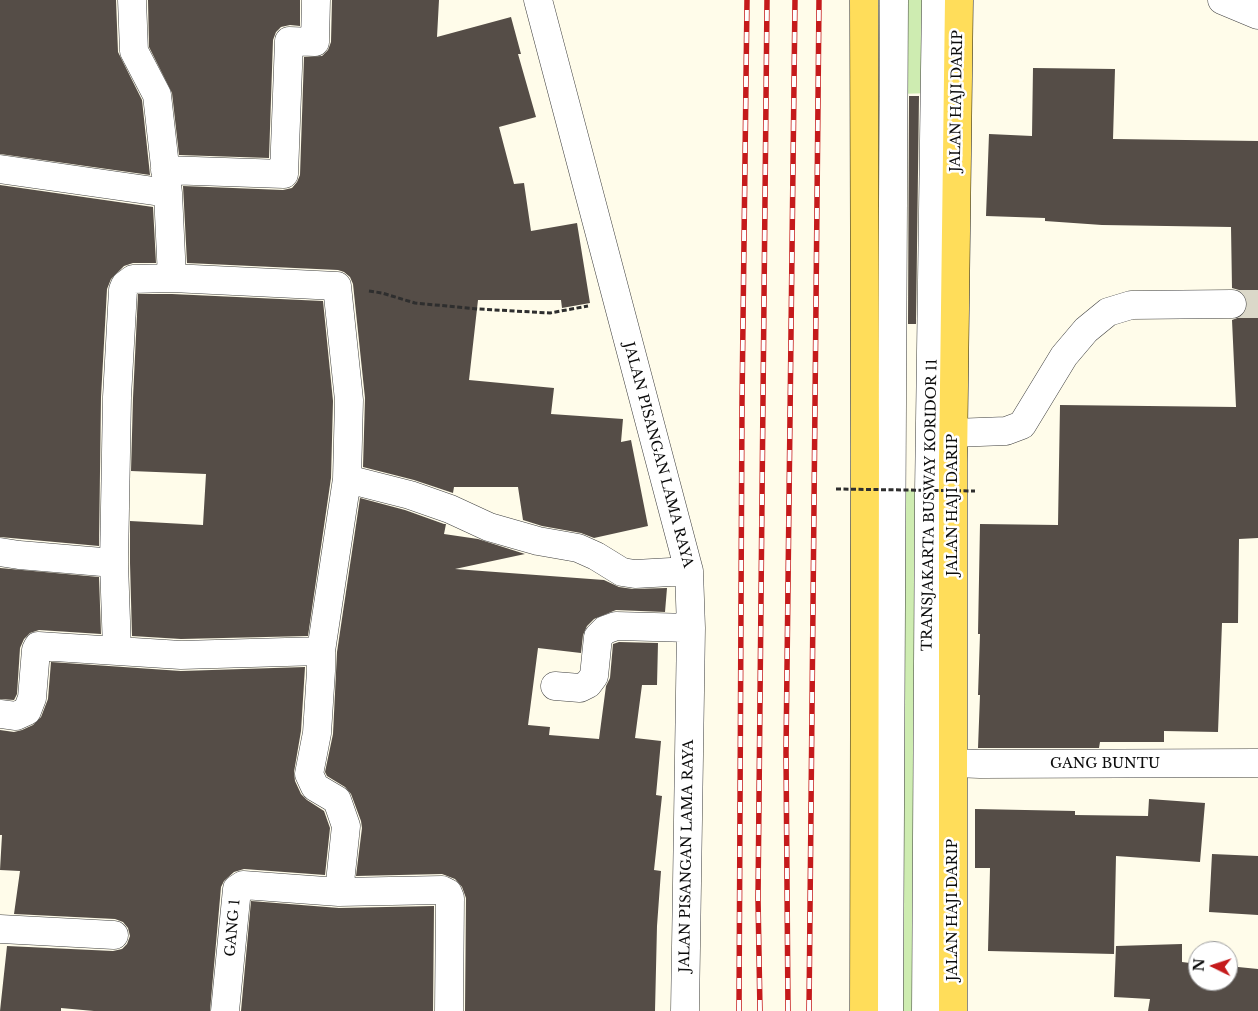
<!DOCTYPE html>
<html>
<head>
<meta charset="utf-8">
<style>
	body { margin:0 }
	#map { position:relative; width:1258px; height:1011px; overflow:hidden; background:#fffcea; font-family:"Libre Baskerville",serif }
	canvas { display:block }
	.north { position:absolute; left:1188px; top:941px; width:50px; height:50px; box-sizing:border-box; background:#fff; border:1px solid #9e9e9e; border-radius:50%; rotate:274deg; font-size:14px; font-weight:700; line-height:20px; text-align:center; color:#0c0c0c }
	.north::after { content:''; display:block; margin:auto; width:18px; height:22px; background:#c51a1b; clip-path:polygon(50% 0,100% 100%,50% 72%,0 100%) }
</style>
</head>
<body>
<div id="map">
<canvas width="1258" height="1011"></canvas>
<div class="north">N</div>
</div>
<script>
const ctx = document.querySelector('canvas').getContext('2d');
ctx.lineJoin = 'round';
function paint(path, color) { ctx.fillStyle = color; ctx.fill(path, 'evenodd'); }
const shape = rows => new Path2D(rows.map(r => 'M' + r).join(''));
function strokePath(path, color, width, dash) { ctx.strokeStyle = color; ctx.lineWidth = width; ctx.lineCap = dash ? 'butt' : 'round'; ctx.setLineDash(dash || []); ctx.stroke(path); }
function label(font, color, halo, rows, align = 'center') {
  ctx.font = font + ' "Libre Baskerville",serif'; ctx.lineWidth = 5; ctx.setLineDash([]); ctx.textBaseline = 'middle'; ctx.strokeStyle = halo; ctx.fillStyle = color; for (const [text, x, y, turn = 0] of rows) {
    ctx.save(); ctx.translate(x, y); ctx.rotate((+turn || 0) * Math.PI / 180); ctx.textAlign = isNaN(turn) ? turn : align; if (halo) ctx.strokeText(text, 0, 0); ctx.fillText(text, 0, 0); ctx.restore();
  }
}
paint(shape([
	[897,0,933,0,932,93,897,94],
	[892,488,929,492,926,1011,889,1011]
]), '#ceecb1');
paint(shape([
	[0,0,116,0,118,52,142,100,150,175,0,154],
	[148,0,300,0,300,26,290,25,281,27,276,32,273,40,269,158,179,155,172,93,149,47],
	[332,0,439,0,437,37,511,17,521,54,518,54,536,117,499,127,514,184,524,183,531,231,577,223,590,303,562,308,561,300,478,300,469,380,554,388,551,414,623,419,621,442,631,440,648,526,594,538,581,533,542,526,523,520,518,487,454,487,453,493,414,480,363,467,365,398,353,284,350,277,344,272,338,270,187,263,183,186,283,190,292,188,297,182,300,175,304,57,322,56,328,50,331,42],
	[1033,68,1115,69,1113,139,1258,141,1258,538,1239,539,1238,623,1222,623,1218,732,1164,731,1164,742,1100,742,1099,748,978,748,980,695,978,695,980,634,978,634,980,524,1058,525,1060,405,1236,407,1232,320,1240,317,1245,312,1248,304,1245,296,1239,290,1232,288,1231,227,1102,225,1045,221,1045,218,986,216,989,134,1032,136],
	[909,96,919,96,916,324,908,324],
	[0,185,153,207,156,263,133,263,124,266,111,279,107,289,101,397,99,546,0,537],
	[138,294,172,294,323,301,333,401,331,478,308,636,181,639,132,636,130,563,130,521,203,525,206,474,131,471,133,398],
	[360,498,405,510,444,524,446,524,444,534,478,539,525,554,455,569,604,580,619,587,633,589,667,588,665,612,616,610,594,619,587,626,583,635,581,653,538,648,528,725,550,727,549,735,599,739,606,686,610,678,613,644,619,642,658,643,657,685,642,685,635,738,661,741,656,795,662,796,654,870,661,871,657,926,655,1011,465,1011,466,898,462,887,455,879,442,874,356,876,362,828,361,821,351,794,345,787,327,776,325,772,333,734,337,652],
	[0,568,99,577,101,634,39,630,30,633,24,639,20,648,17,694,14,700,0,699],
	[51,662,181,671,305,667,301,731,294,772,295,781,301,794,307,800,324,811,330,828,325,875,244,869,234,872,224,881,221,887,210,1011,94,1011,61,1008,61,1011,0,1011,7,946,113,951,122,949,127,944,130,936,128,928,123,922,115,919,14,914,20,871,0,870,2,835,0,835,0,730,14,732,22,730,33,725,41,717,48,699],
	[1149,799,1205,803,1200,862,1116,856,1114,954,988,951,990,868,975,868,975,809,1075,811,1075,815,1148,816],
	[1212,854,1258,856,1258,915,1209,912],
	[251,901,339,908,434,906,433,1011,241,1011],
	[1182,944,1182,962,1198,964,1198,981,1228,981,1228,966,1258,969,1258,1011,1148,1011,1150,999,1114,997,1116,946]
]), '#554d47');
strokePath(shape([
	[1232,304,1258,304]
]), '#dbd8c9', 28, [28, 14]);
const minor = shape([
	[132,0,134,51,157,95,168,193,172,278],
	[538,0,689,571,691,628,685,1011],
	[1222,0,1258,15],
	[0,169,168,193],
	[165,170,284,174,289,41,315,42,316,0],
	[953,433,1006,431,1022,425,1064,356,1086,330,1108,312,1131,305,1232,304],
	[347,479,410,495,450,509,489,527,538,541,578,548,596,556,622,572,635,574,689,571],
	[0,552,19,555,114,563],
	[321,651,321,671,317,733,309,774,315,787,337,800,346,826,339,892],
	[555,686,580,688,588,684,594,676,598,637,605,630,616,626,691,628],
	[0,714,16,716,27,711,32,698,36,650,38,646,181,655,321,651,347,479,349,400,337,286,172,278,133,279,125,285,123,290,117,397,114,563,117,650],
	[953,763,980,764,1258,763],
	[0,929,114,935],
	[225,1011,237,889,243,885,339,892,442,890,448,893,450,898,449,1011],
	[889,1011,894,0],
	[926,1011,929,492,936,0]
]);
const major = shape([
	[864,0,865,454,864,1011],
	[953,1011,953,463,959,0]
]);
strokePath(minor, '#3f3f3f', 29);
strokePath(major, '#1d1d1d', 29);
strokePath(shape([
	[369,291,382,293,415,303,478,309,550,313,588,306]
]), '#2e2e2e', 3, [5, 2.5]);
strokePath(minor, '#fff', 28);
strokePath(major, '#ffdd5a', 28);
const rail = shape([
	[739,1011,742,403,747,0],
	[760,1011,758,898,767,0],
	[788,1011,786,752,795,0],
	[809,1011,819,0]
]);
strokePath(rail, '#c51a1b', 5.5);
strokePath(rail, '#fff', 4, [11]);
strokePath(shape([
	[836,489,975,491]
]), '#2e2e2e', 3, [5, 2.5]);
label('14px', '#0c0c0c', '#fff', [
	["JALAN HAJI DARIP",957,101,-89],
	["JALAN PISANGAN LAMA RAYA",658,455,75],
	["TRANSJAKARTA BUSWAY KORIDOR 11",930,505,-89],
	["JALAN HAJI DARIP",953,505,-90],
	["GANG BUNTU",1105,764],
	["JALAN PISANGAN LAMA RAYA",687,856,-89],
	["JALAN HAJI DARIP",953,910,-90],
	["GANG 1",233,928,-85]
]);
</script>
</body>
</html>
